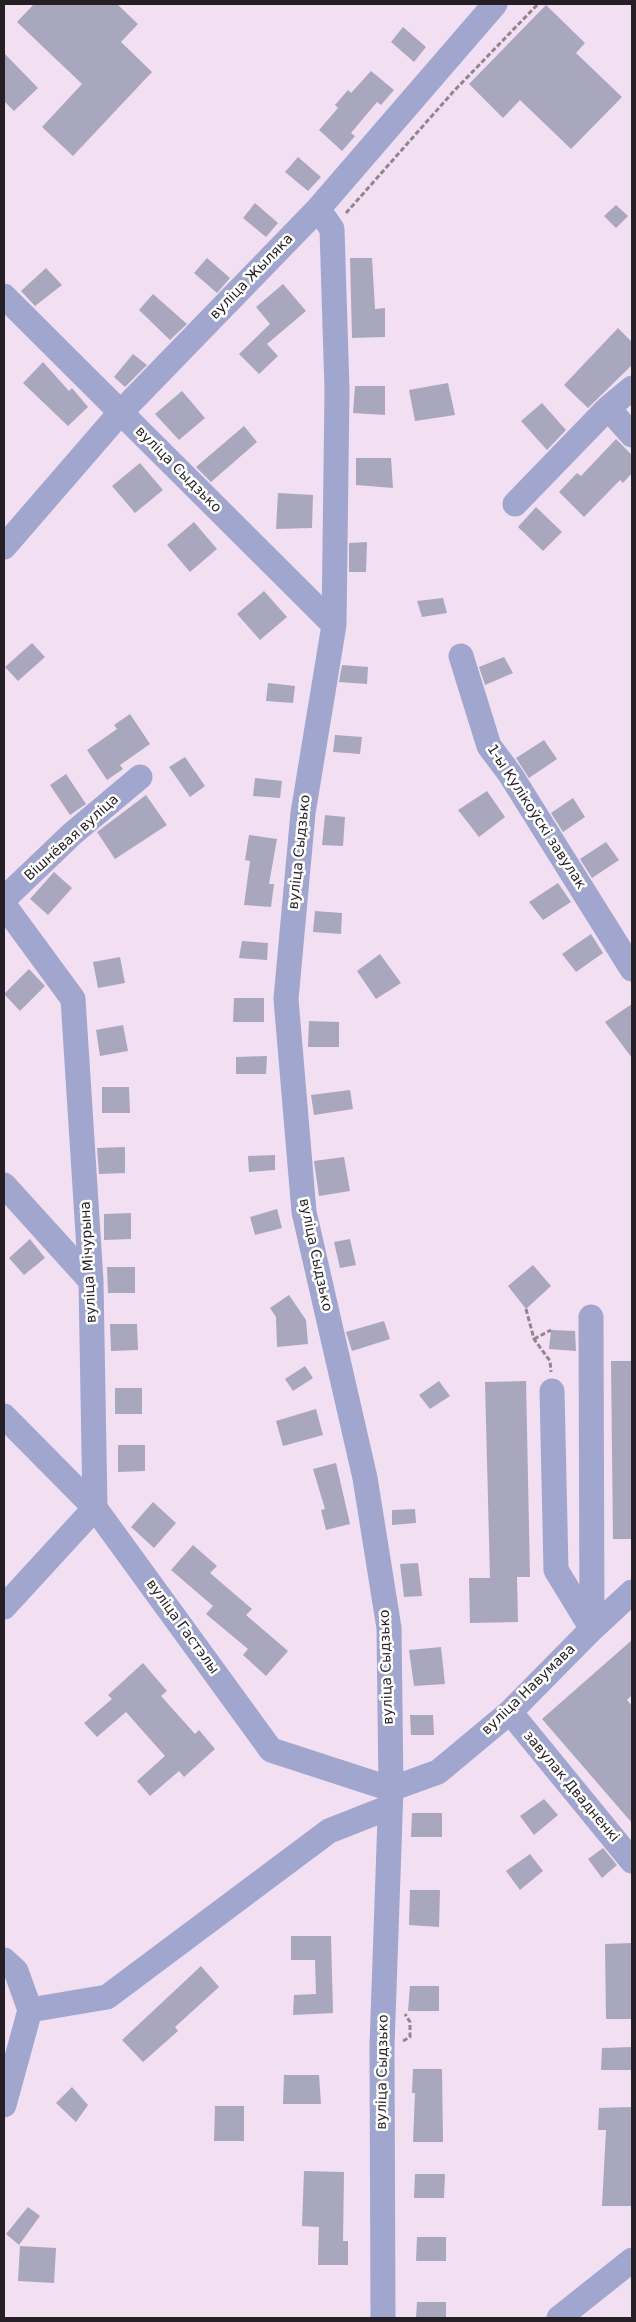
<!DOCTYPE html>
<html>
<head>
<meta charset="utf-8">
<style>
	body { margin:0 }
	#map { position:relative; width:636px; height:2322px; overflow:hidden; background:#f2dff1; font-family:"DejaVu Sans",sans-serif }
	canvas { display:block }
	.frame { position:absolute; inset:0; border:5px solid #251e24; pointer-events:none }
</style>
</head>
<body>
<div id="map">
<canvas width="636" height="2322"></canvas>
<div class="frame"></div>
</div>
<script>
const ctx = document.querySelector('canvas').getContext('2d');
ctx.lineJoin = 'round';
function paint(path, color) { ctx.fillStyle = color; ctx.fill(path, 'evenodd'); }
const shape = rows => new Path2D(rows.map(r => 'M' + r).join(''));
function strokePath(path, color, width, dash) { ctx.strokeStyle = color; ctx.lineWidth = width; ctx.lineCap = dash ? 'butt' : 'round'; ctx.setLineDash(dash || []); ctx.stroke(path); }
function label(font, color, halo, rows, align = 'center') {
  ctx.font = font + ' "DejaVu Sans",sans-serif'; ctx.lineWidth = 5; ctx.setLineDash([]); ctx.textBaseline = 'middle'; ctx.strokeStyle = halo; ctx.fillStyle = color; for (const [text, x, y, turn = 0] of rows) {
    ctx.save(); ctx.translate(x, y); ctx.rotate((+turn || 0) * Math.PI / 180); ctx.textAlign = isNaN(turn) ? turn : align; if (halo) ctx.strokeText(text, 0, 0); ctx.fillText(text, 0, 0); ctx.restore();
  }
}
paint(shape([
	[34,4,117,4,138,24,121,42,152,72,73,156,42,127,82,84,17,22],
	[546,5,585,43,576,53,622,97,571,149,520,100,503,118,469,84],
	[403,27,426,47,414,62,391,42],
	[4,53,38,88,14,111,4,101],
	[371,71,394,90,381,105,377,102,351,133,355,136,342,151,319,130,338,108,335,105,348,90,351,93],
	[298,157,321,177,308,191,285,172],
	[255,203,278,223,266,237,243,218],
	[616,205,628,216,616,228,604,216],
	[207,258,230,278,217,293,194,273],
	[350,258,372,258,375,309,385,308,385,337,352,338],
	[46,268,62,285,35,306,21,291],
	[283,284,306,311,267,344,278,356,259,374,239,354,270,324,256,307],
	[153,294,187,324,170,340,139,310],
	[618,328,632,342,632,365,588,408,564,385],
	[133,354,147,365,125,387,114,377],
	[43,362,69,391,72,388,88,407,68,426,23,383],
	[448,383,455,415,415,421,409,390],
	[355,386,385,386,385,415,353,413],
	[182,391,205,418,179,440,155,414],
	[542,403,566,430,547,450,521,421],
	[244,426,257,442,211,482,196,467],
	[616,439,632,455,632,473,623,483,620,480,584,517,559,492,577,473,581,476],
	[356,458,391,458,393,488,356,485],
	[140,463,163,490,135,513,112,486],
	[278,493,313,495,312,528,276,529],
	[536,507,562,532,543,551,518,527],
	[194,522,217,549,190,572,167,545],
	[367,542,366,572,349,572,349,543],
	[264,591,287,617,260,640,237,614],
	[443,598,447,613,422,617,417,601],
	[32,643,45,657,18,681,5,667],
	[504,657,513,673,485,685,479,667],
	[342,665,368,667,367,684,339,682],
	[268,683,295,686,293,703,266,701],
	[130,714,150,744,120,765,123,769,107,780,87,750,117,729,114,725],
	[335,735,362,737,360,754,333,752],
	[544,740,557,759,529,778,516,758],
	[185,757,205,786,190,797,169,767],
	[66,774,86,804,70,815,50,785],
	[255,778,282,781,280,798,253,796],
	[487,791,505,817,479,837,458,810],
	[146,795,167,825,115,859,97,832],
	[573,798,585,817,563,832,551,813],
	[325,815,345,817,343,846,322,845],
	[249,835,277,839,269,884,274,884,271,907,244,905,250,861,245,860],
	[606,842,619,860,592,878,580,859],
	[54,872,72,888,48,915,30,899],
	[558,883,571,902,543,920,529,902],
	[315,911,342,913,341,934,313,932],
	[591,934,603,953,576,972,562,954],
	[242,941,268,943,267,960,239,958],
	[380,954,401,983,376,999,357,971],
	[120,957,125,983,98,988,93,962],
	[29,969,45,986,20,1011,4,994],
	[234,998,264,998,264,1022,233,1022],
	[632,1004,632,1058,605,1022],
	[309,1021,339,1022,339,1047,308,1047],
	[123,1025,128,1051,100,1056,96,1030],
	[267,1056,266,1074,236,1074,236,1057],
	[102,1087,129,1087,130,1113,102,1113],
	[350,1090,353,1109,314,1115,311,1095],
	[125,1147,125,1173,99,1174,97,1148],
	[275,1155,275,1170,249,1172,248,1156],
	[344,1157,350,1191,319,1196,314,1161],
	[277,1209,282,1228,255,1235,250,1217],
	[131,1213,131,1239,104,1240,104,1214],
	[30,1239,45,1258,24,1275,9,1258],
	[350,1239,356,1265,340,1268,334,1242],
	[533,1265,551,1286,526,1309,508,1286],
	[107,1267,135,1267,135,1293,108,1293],
	[289,1295,306,1320,308,1344,277,1347,276,1317,270,1308],
	[384,1321,390,1339,352,1351,346,1332],
	[110,1324,137,1324,138,1350,111,1351],
	[551,1330,575,1331,576,1351,549,1349],
	[611,1361,632,1361,632,1539,613,1539],
	[305,1366,313,1378,293,1391,285,1379],
	[439,1381,450,1396,430,1409,419,1395],
	[526,1381,530,1577,517,1577,518,1622,470,1623,469,1578,490,1578,485,1382],
	[115,1388,142,1388,142,1414,115,1414],
	[316,1409,323,1435,283,1446,276,1421],
	[118,1445,145,1445,145,1471,118,1472],
	[336,1463,350,1524,326,1530,321,1510,325,1509,313,1469],
	[153,1502,176,1523,154,1548,131,1527],
	[415,1509,416,1523,392,1525,392,1510],
	[193,1545,217,1566,210,1573,252,1609,246,1615,288,1651,266,1676,243,1655,248,1649,206,1614,213,1606,171,1570],
	[418,1563,422,1596,404,1597,400,1564],
	[632,1640,632,1695,627,1700,632,1706,632,1823,542,1719],
	[441,1647,445,1684,414,1686,409,1650],
	[143,1663,167,1691,161,1696,195,1734,199,1730,215,1749,184,1777,179,1771,150,1796,137,1781,165,1756,126,1712,97,1737,84,1723,112,1699,108,1695],
	[410,1715,433,1715,434,1735,411,1735],
	[544,1799,558,1815,534,1835,520,1816],
	[412,1813,442,1813,442,1837,411,1837],
	[603,1848,617,1865,602,1878,588,1859],
	[530,1854,543,1871,520,1890,506,1871],
	[410,1890,440,1890,439,1927,409,1925],
	[291,1936,331,1936,333,2013,293,2015,294,1995,316,1994,315,1960,291,1960],
	[632,1943,632,2019,606,2019,605,1944],
	[201,1966,219,1987,175,2027,178,2031,143,2062,122,2040],
	[410,1986,439,1986,439,2011,408,2011],
	[632,2047,632,2070,601,2070,602,2048],
	[413,2069,442,2069,443,2142,413,2142,415,2093,412,2093],
	[284,2075,319,2075,321,2104,283,2104],
	[72,2087,88,2105,76,2122,56,2103],
	[215,2106,244,2106,244,2141,214,2141],
	[632,2107,632,2206,602,2206,606,2130,598,2130,599,2108],
	[304,2171,344,2172,343,2241,348,2241,348,2265,318,2265,319,2227,302,2226],
	[415,2174,445,2174,444,2198,414,2198],
	[28,2207,40,2216,19,2245,6,2234],
	[417,2237,446,2237,446,2261,416,2261],
	[20,2246,56,2248,54,2283,18,2281],
	[417,2302,446,2302,446,2318,416,2318]
]), '#a9a7bd');
strokePath(shape([
	[346,213,453,92,538,4],
	[526,1309,534,1339,550,1361,551,1372],
	[534,1339,551,1330],
	[403,2041,410,2037,410,2022,405,2014]
]), '#928491', 3, [5, 2.5]);
strokePath(shape([
	[318,209,332,229,337,390,334,625],
	[4,296,334,625,303,813,286,999,304,1212,365,1478,389,1628,391,1789,382,2046,383,2318],
	[608,408,632,435],
	[515,504,608,408,632,388],
	[4,547,120,413,318,209,495,4],
	[461,656,489,746,510,774,632,969],
	[4,899,72,834,140,777],
	[4,905,73,999,91,1281,95,1508,4,1607],
	[4,1185,91,1281],
	[591,1317,592,1629],
	[552,1391,556,1570,592,1629],
	[4,1416,95,1508,271,1750,391,1789,438,1772,510,1712,592,1629,632,1592],
	[510,1712,632,1861],
	[4,1960,16,1971,30,2010,4,2105],
	[30,2010,107,1997,329,1831,390,1807],
	[559,2318,632,2260]
]), '#a0a6ce', 25);
label('14px', '#251e24', '#fff', [
	["вуліца Жыляка",252,277,-46],
	["вуліца Сыдзько",178,470,45],
	["1-ы Кулікоўскі завулак",536,817,57],
	["Вішнёвая вуліца",72,838,-42],
	["вуліца Сыдзько",300,852,-84],
	["вуліца Сыдзько",315,1255,78],
	["вуліца Мічурына",89,1262,-93],
	["вуліца Гастэлы",182,1627,54],
	["вуліца Сыдзько",387,1667,-92],
	["вуліца Навумава",529,1690,-44],
	["завулак Двадненкі",571,1787,50],
	["вуліца Сыдзько",383,2072,-89]
]);
</script>
</body>
</html>
